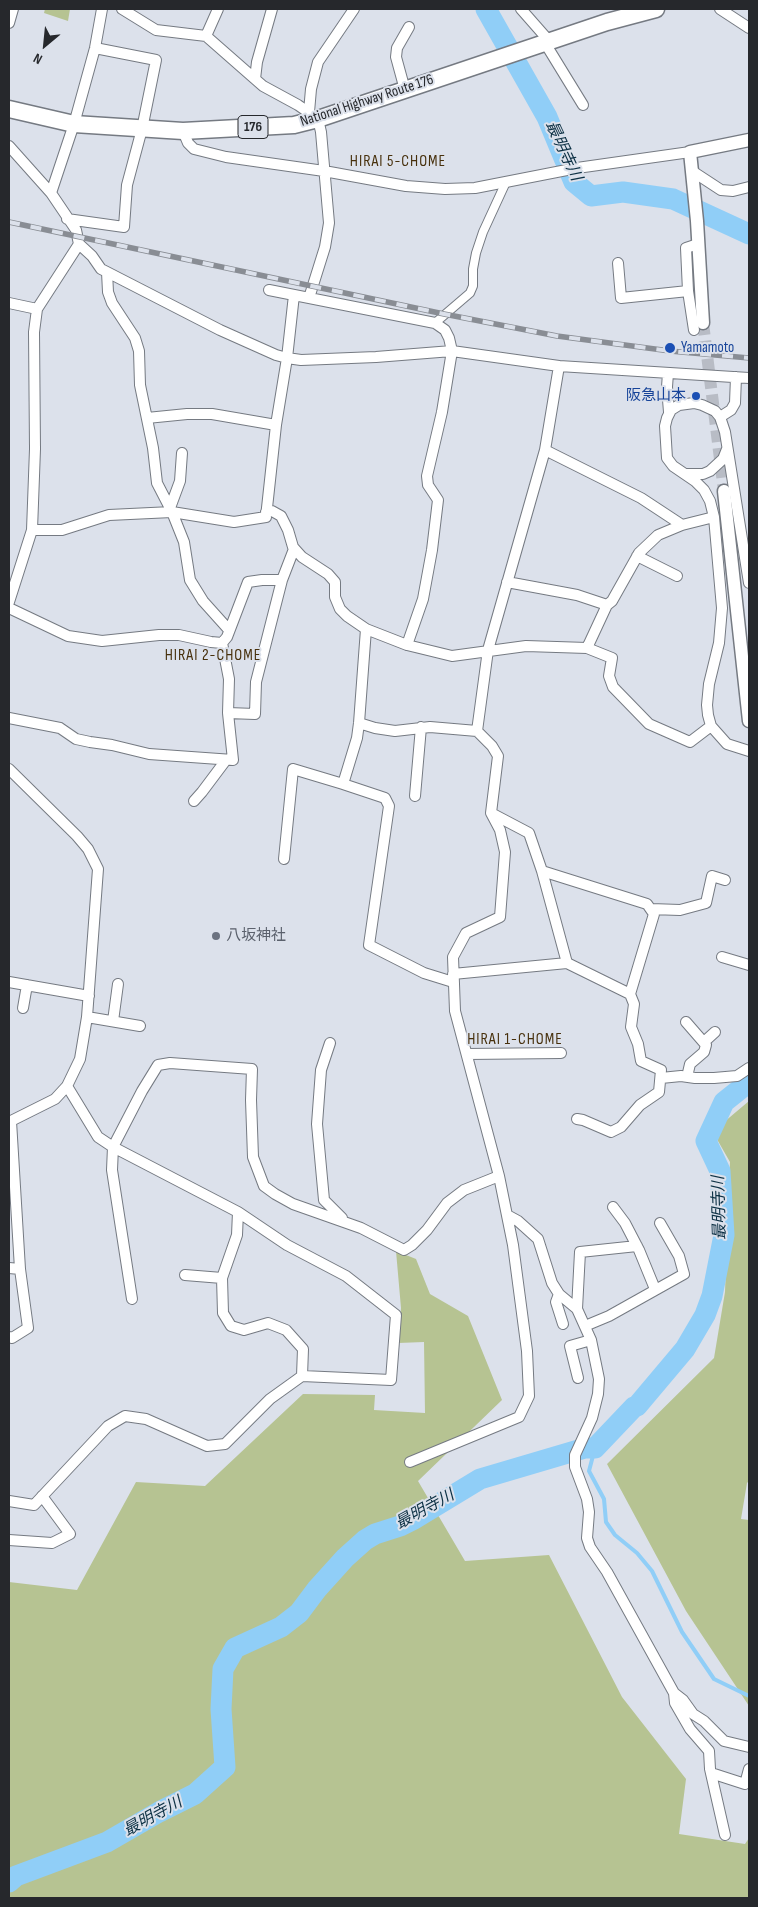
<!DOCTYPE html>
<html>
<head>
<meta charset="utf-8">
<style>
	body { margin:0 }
	#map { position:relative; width:758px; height:1907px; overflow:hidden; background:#dce1eb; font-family:"Sofia Sans Condensed",sans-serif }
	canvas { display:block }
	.frame { position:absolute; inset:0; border:10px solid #26282c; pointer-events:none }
	.north { position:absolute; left:20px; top:20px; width:50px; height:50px; -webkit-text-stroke:4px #dce1eb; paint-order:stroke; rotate:208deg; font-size:14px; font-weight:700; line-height:20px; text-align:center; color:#26282c }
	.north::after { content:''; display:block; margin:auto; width:18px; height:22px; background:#26282c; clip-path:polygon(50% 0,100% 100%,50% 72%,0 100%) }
</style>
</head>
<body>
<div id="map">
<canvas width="758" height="1907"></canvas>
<div class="frame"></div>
<div class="north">N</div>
</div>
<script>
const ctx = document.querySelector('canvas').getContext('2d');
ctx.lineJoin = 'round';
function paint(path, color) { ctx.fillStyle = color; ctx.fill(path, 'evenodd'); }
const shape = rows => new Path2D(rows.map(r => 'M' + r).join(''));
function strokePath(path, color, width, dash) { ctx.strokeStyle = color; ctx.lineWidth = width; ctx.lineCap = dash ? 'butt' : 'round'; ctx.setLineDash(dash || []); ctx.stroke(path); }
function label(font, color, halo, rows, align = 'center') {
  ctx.font = font + ' "Sofia Sans Condensed","Noto Sans JP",sans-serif'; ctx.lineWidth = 4; ctx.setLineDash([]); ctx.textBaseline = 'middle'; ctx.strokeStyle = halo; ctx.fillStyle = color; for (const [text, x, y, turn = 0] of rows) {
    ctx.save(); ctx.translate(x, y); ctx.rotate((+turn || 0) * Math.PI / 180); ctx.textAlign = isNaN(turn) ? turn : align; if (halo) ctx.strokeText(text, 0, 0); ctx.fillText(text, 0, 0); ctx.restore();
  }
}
paint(shape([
	[45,9,70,9,68,21,44,13],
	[749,1101,749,1481,747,1483,741,1519,749,1520,749,1706,686,1611,607,1464,714,1358,725,1292,730,1162,718,1141,717,1128],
	[396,1251,416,1259,430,1294,468,1316,502,1400,418,1481,465,1561,549,1555,622,1697,686,1779,679,1834,745,1844,749,1838,749,1898,9,1898,9,1582,77,1590,136,1482,205,1486,303,1394,375,1395,374,1410,425,1413,424,1342,398,1343,401,1308]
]), '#b6c392');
strokePath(shape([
	[595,1448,589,1471,604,1499,606,1522,615,1535,637,1553,652,1571,682,1632,714,1679,749,1696]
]), '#90cef7', 4);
strokePath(shape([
	[486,9,547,117,574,182,591,196,623,192,673,199,749,234],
	[9,1882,16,1876,107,1842,159,1812,195,1794,225,1767,221,1709,223,1669,235,1648,281,1627,299,1613,317,1589,345,1558,365,1540,375,1534,400,1526,414,1519,480,1479,585,1448,595,1448,634,1407,637,1406,685,1349,705,1315,712,1296,724,1235,720,1171,706,1141,724,1102,749,1082]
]), '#90cef7', 21);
strokePath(shape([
	[703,323,724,491]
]), '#b8bcc5', 12, [12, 6]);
const pedestrian = shape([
	[435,323,470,293,473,286,473,269,476,253,483,232,506,182]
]);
const minor = shape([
	[122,9,156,30,206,36,255,79],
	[272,9,257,62,255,79,263,86,298,105,318,119,321,132,329,223,325,247,309,298],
	[521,9,550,42],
	[720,9,749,28],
	[9,23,13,9],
	[206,36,218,9],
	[545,43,583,105],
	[405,90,396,57,397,48,409,27],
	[309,112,311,89,318,62,354,9],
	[183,131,188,143,194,149,226,157,324,171,406,186,445,189,475,188,577,168,690,152],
	[9,146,51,193,76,230,79,244,37,309,34,332,35,449,32,530,9,602],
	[692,171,721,190,733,191,749,187],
	[51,193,74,124,95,48,102,9],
	[67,219,124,227,127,185,142,129,156,60,95,48],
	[79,244,92,256,101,269,107,272,220,330,276,355,287,358,301,360,376,357,452,351,559,366,749,378],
	[618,263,621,298,688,291],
	[107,272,108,292,112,303,135,338,139,351,140,385,153,448,157,483,172,512,184,542,190,580,203,601,229,630],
	[269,290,435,323,445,330,449,338,452,351,450,363,442,412,427,476,428,485,438,500,432,550,423,599,407,645],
	[9,303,37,309],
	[694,330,688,291,686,248,698,244],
	[668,373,667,387,669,412],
	[720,417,731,410,735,403,736,377],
	[147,418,187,414,212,414,276,425],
	[545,450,641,498,682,525],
	[686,474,703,474,710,471,723,459,727,449],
	[170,508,180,481,182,453],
	[266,512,272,511,281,516,288,530,293,547,302,557,328,574,335,582,335,597,340,609,347,616,366,629,407,645,452,656,526,646,587,648,612,658,609,676,613,687,649,724,690,742,711,726],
	[32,530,62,530,109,515,172,512,234,522,266,517,276,425,287,358,294,295],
	[637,556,677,576],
	[507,582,577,595,607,605,612,601,639,553,658,535,682,525,714,517],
	[749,583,725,432,720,417,715,411,702,405,694,403,679,405,671,410,667,418,665,426,667,458,673,466,695,481,704,490,710,501,714,517,722,608,719,643,709,684,707,705,708,715,711,726,727,744,749,751],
	[9,608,68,636,102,641,159,635,179,635,211,642,222,643,227,637,248,582,262,580,282,580],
	[222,643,229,679,228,713],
	[587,648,607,605],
	[9,718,60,728,76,739,90,742,112,745,149,754,233,760,228,713,255,714,256,682,282,580,294,549],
	[359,723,375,728,395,731,430,727,477,731],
	[9,769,77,836,88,849,98,869,87,1017,80,1059,67,1086,55,1099,9,1122],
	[343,784,385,798,389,806,369,945,424,973,453,982],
	[415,796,421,727],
	[194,801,202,792,226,760],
	[491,813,529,833,542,871,567,963],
	[284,859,293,769,343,784,357,738,359,723,366,629],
	[542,871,647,904,654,914,630,994],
	[651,909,680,910,706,903,712,876,725,880],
	[722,957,749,965],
	[453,974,567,963,630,994,634,1004,631,1027,638,1044,641,1061,661,1070,659,1092,640,1105,621,1127,611,1132,583,1120,577,1119],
	[9,982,89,996],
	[23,1008,27,985],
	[87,1017,140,1026],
	[113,1021,118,984],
	[686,1022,706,1045,704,1052,690,1064,687,1077],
	[704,1042,715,1032],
	[330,1043,321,1070,317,1124,324,1200,342,1218],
	[467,1054,561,1053],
	[661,1078,681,1076,695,1078,714,1078,737,1076,749,1068],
	[67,1086,98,1137,113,1147,142,1091,158,1065,170,1063,252,1069,251,1100,253,1157,264,1186,275,1194,293,1204,361,1228,404,1250,412,1245,427,1230,447,1203,464,1190,499,1176],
	[613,1207,625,1223,639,1250,655,1289],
	[238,1212,237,1235,222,1278,223,1313,231,1326,244,1330,268,1323,286,1330,303,1349,302,1376],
	[507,1215,518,1221,538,1239,552,1283,559,1294,577,1309,591,1340,599,1379,598,1394,592,1418,575,1455,575,1467,587,1499,589,1512,587,1538,590,1547,607,1572,674,1693,675,1703,690,1729,709,1751,710,1769,725,1835],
	[9,1268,20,1269],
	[185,1275,222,1278],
	[559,1294,556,1302,563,1324],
	[577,1309,580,1252,637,1246],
	[585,1326,609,1316,684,1274,679,1256,660,1223],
	[9,1337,12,1338,28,1328,20,1269,11,1121],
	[578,1378,570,1346,591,1340],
	[410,1462,519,1417,529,1396,527,1351,513,1245,499,1176,455,1011,453,957,466,933,500,917,505,852,500,830,491,813,498,756,492,746,477,731,488,650,545,450,559,366],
	[9,1501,34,1505,108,1426,125,1416,146,1419,207,1446,225,1444,270,1399,302,1376,391,1380,396,1315,346,1276,287,1245,238,1212,113,1147,112,1170,132,1299],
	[9,1540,52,1543,70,1534,42,1496],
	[674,1693,683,1700,693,1714,704,1721,724,1741,749,1747],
	[711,1773,745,1784,749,1769]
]);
const tertiary = shape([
	[703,323,697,221,690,152,749,140],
	[724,491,749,721]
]);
const trunk = shape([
	[9,109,74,124,183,131,294,125,318,119,607,22,656,9]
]);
strokePath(pedestrian, '#757a82', 10);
strokePath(minor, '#757a82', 12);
strokePath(tertiary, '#757a82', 15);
strokePath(trunk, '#757a82', 19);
strokePath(pedestrian, '#fff', 8);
strokePath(minor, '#fff', 10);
strokePath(tertiary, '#fff', 12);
strokePath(trunk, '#fff', 16);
const rail = shape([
	[9,222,444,314,557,336,670,351,749,358]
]);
strokePath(rail, '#898d94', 5.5);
strokePath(rail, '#dce1eb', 4, [11]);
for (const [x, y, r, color] of [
	[670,348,6,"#1a4fb4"],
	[696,396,5,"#1a4fb4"],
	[216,936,5,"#6b7280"]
]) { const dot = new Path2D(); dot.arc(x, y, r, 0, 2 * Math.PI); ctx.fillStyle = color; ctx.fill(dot); strokePath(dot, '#dce1eb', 2); }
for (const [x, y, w] of [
	[253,127,30]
]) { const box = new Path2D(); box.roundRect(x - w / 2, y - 11.5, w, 23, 4); ctx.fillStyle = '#dce1eb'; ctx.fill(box); strokePath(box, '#26282c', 1); }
label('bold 14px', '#26282c', null, [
	["176",253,127]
]);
label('15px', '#26282c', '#dce1eb', [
	["National Highway Route 176",367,101,-18]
]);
label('15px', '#164399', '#dce1eb', [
	["Yamamoto",681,348],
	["阪急山本",686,396,"right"]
], 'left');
label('15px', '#5b616d', '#dce1eb', [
	["八坂神社",226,936]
], 'left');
label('italic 16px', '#0c3044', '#dce1eb', [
	["最明寺川",563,151,65],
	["最明寺川",720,1208,-92],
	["最明寺川",425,1510,-29],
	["最明寺川",153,1817,-29]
]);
ctx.letterSpacing = '1px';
label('16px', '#47300c', '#dce1eb', [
	["HIRAI 5-CHOME",398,162],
	["HIRAI 2-CHOME",213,656],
	["HIRAI 1-CHOME",515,1040]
]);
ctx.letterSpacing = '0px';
</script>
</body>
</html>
